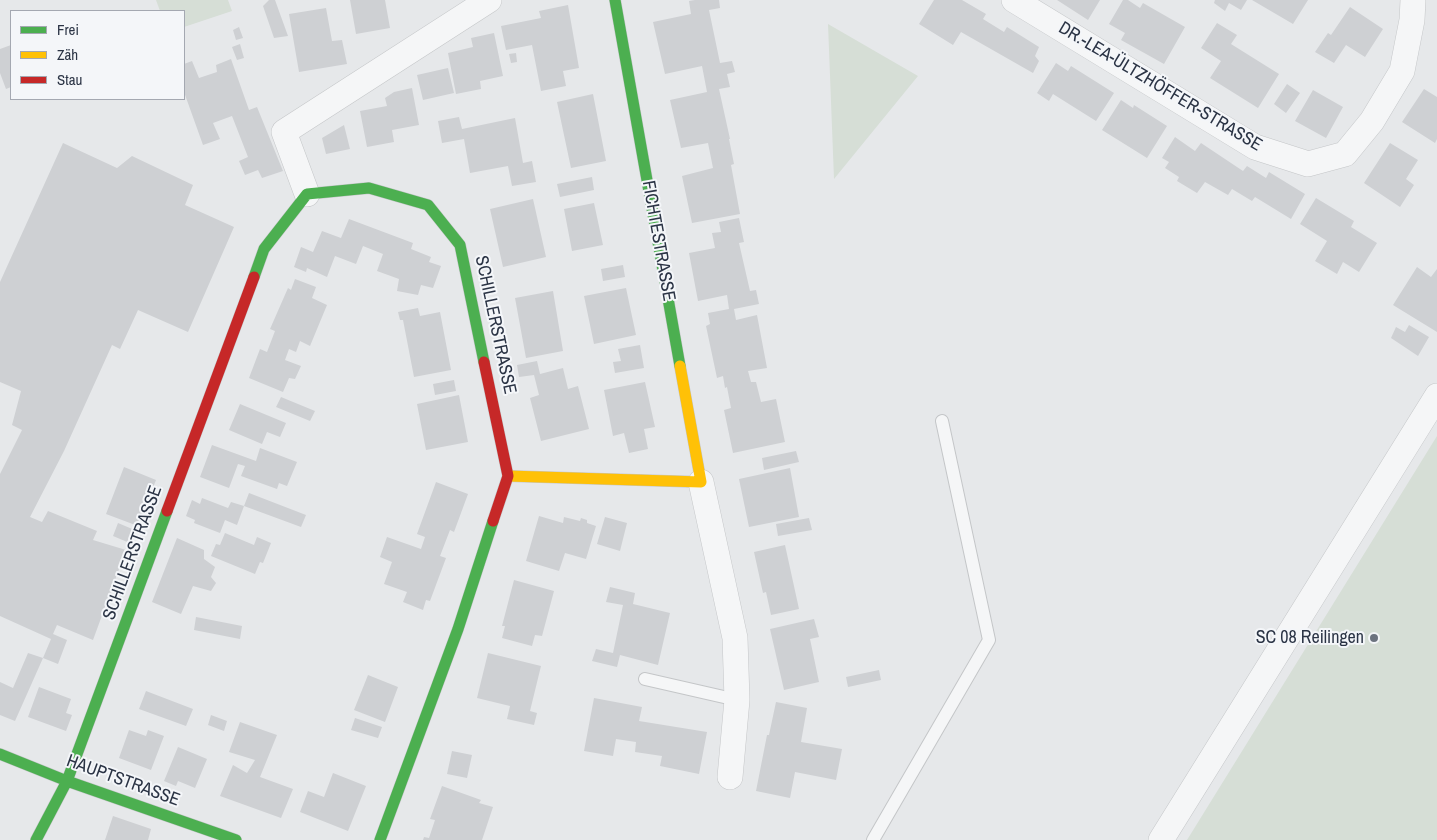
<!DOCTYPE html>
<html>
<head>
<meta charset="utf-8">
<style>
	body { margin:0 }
	#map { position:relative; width:1437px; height:840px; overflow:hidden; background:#e6e8ea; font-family:"Archivo Narrow",sans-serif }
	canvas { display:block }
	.legend { position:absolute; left:10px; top:10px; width:175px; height:90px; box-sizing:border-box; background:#f4f6f9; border:1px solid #a4a8b1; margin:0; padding:6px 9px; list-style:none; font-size:15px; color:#2b3445 }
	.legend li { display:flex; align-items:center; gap:10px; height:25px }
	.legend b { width:25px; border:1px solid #a4a8b1 }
</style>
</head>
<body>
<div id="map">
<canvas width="1437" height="840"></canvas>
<ul class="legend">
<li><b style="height:6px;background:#4caf50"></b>Frei</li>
<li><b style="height:6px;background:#ffc107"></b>Zäh</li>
<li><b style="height:6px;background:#c62828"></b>Stau</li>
</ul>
</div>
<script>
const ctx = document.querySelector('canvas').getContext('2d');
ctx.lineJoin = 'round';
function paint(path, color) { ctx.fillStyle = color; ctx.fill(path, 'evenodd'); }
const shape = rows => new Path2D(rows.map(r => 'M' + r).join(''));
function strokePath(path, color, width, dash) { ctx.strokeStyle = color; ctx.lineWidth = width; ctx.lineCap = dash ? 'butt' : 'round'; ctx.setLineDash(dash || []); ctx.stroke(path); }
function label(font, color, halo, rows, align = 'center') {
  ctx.font = font + ' "Archivo Narrow",sans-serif'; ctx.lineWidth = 4; ctx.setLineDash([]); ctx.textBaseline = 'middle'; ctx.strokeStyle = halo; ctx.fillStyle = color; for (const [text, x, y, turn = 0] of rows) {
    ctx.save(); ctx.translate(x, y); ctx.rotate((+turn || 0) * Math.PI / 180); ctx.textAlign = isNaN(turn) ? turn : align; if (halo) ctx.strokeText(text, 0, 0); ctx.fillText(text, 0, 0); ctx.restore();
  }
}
paint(shape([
	[156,0,228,0,232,11,184,27,184,11,160,11],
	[828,24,918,76,834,179],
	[1437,436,1437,840,1187,840]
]), '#d6ded6');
paint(shape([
	[269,0,275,0,288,36,274,38,263,6],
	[350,0,385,0,390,28,356,34],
	[695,0,719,0,720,8,709,10,720,63,732,61,735,72,727,74,730,87,719,89,730,139,729,139,734,164,731,165,740,214,692,223,682,176,713,168,708,143,681,148,670,100,707,92,702,66,665,74,653,22,691,14,689,1],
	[934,0,962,0,986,14,983,19,1004,32,1007,27,1039,47,1035,56,1039,61,1033,73,961,32,953,45,919,24],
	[1057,0,1100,0,1088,20],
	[1123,0,1128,0,1140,8,1143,3,1185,27,1164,64,1121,40,1125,33,1109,24],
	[1215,0,1247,0,1241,10,1229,3,1225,11,1214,3],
	[1252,0,1308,0,1293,24],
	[568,5,579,68,563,71,566,86,541,91,532,45,506,50,501,26,541,18,539,11],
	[1350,7,1383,29,1365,57,1346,45,1334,63,1315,52,1328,33,1331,35],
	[326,8,332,41,342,40,347,64,299,72,289,14],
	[1217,23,1237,35,1231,44,1279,74,1258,108,1210,78,1221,61,1201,48],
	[239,27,243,38,236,40,233,30],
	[494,33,503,76,480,81,481,89,456,94,448,53,473,47,471,38],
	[240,44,244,58,237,60,232,47],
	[11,45,11,87,6,89,0,73,0,49],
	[516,53,517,62,511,63,509,54],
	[231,59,249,110,257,107,283,171,262,178,258,170,245,175,239,161,248,157,232,116,213,123,220,139,203,145,184,92,184,64,192,61,199,78,217,72,216,65],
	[1056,63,1068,71,1071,66,1114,93,1096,121,1053,94,1049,101,1037,93],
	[448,68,454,93,423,100,417,75],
	[1287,84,1300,93,1286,113,1274,104],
	[412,88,419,125,392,130,394,142,367,147,360,111,387,106,385,98,394,92],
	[1424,89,1437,97,1437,139,1435,143,1402,122],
	[1313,90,1343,107,1326,138,1295,121],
	[593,94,606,161,571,168,557,102],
	[1121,100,1133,108,1134,105,1167,126,1147,158,1102,130],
	[459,117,462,129,515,118,523,163,532,161,536,182,512,186,508,166,470,173,464,139,442,143,438,121],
	[344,125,350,149,326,154,322,138],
	[1175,137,1195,151,1201,143,1243,171,1247,166,1266,178,1269,172,1305,194,1291,219,1255,197,1252,201,1232,189,1228,195,1205,182,1197,193,1177,181,1179,177,1165,168,1169,162,1162,158],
	[63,143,117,168,132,156,193,185,185,205,234,227,188,332,138,310,120,349,112,345,64,451,30,517,42,522,48,511,97,531,93,540,126,550,93,640,57,625,53,634,67,640,58,664,43,658,51,639,0,616,0,474,22,430,12,425,21,391,0,382,0,282],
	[1390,143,1418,160,1406,179,1414,185,1400,207,1364,183],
	[592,177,594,190,560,197,557,184],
	[1316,198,1354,221,1351,227,1377,243,1359,272,1343,262,1337,274,1315,261,1327,241,1300,224],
	[533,199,546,257,503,267,490,209],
	[594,203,603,245,572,251,564,209],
	[739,218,744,242,739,243,750,291,756,290,759,304,734,309,736,320,757,315,767,368,748,371,751,382,756,382,761,402,776,399,785,442,733,453,724,410,731,408,727,387,725,388,723,376,717,378,706,326,710,324,708,313,729,309,727,295,698,301,689,253,715,248,712,233,721,232,719,222],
	[349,219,413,243,411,249,431,257,429,262,441,266,433,288,421,285,418,295,397,291,399,279,377,271,383,254,363,246,356,264,335,256,327,277,307,268,306,272,294,267,301,247,313,252,322,231,341,238],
	[623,265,625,277,603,281,601,269],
	[1417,267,1431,277,1437,269,1437,332,1393,305],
	[295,279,316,287,312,298,327,305,310,346,300,341,296,352,289,349,285,360,301,366,295,379,289,378,283,392,249,378,260,349,267,352,275,331,270,329,288,288,291,290],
	[626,288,636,335,594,344,584,296],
	[553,291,563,351,526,358,515,298],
	[418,308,420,316,440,312,451,370,414,377,403,320,400,320,398,312],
	[1409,325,1429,337,1418,356,1391,338,1396,327,1405,332],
	[640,345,644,368,615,373,613,362,621,361,618,349],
	[537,361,540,374,563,368,568,389,578,386,589,429,541,441,530,398,539,395,534,375,519,377,517,365],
	[454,380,456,391,435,395,433,384],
	[645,382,655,427,644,429,648,449,629,453,624,433,613,436,604,390],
	[459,395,468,442,426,450,417,404],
	[281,397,315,411,310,421,276,407],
	[240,404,286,423,280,437,267,432,262,444,229,430],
	[212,445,256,461,260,448,297,462,287,486,279,483,277,489,241,476,245,466,238,464,229,488,200,477],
	[796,451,799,462,764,470,762,458],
	[124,467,156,480,138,526,106,514],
	[790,468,799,517,749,527,739,479],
	[436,482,468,494,454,532,450,530,440,556,446,558,430,601,426,600,423,610,403,602,407,592,384,584,392,562,380,557,387,537,421,549,425,537,417,534],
	[249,493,306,515,301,527,244,506],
	[202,498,228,508,231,502,244,506,237,525,225,520,220,533,194,523,195,520,186,516,192,500,200,504],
	[539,516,563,523,564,517,580,521,581,518,587,520,587,523,596,526,586,559,565,553,559,571,526,561],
	[605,517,627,523,620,551,597,544],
	[809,518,812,530,778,536,776,524],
	[118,523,137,531,132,544,113,536],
	[225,533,254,545,257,537,271,543,263,563,260,562,255,574,211,556,216,544,220,545],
	[177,538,204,550,204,559,215,567,211,577,216,583,211,591,193,586,181,614,152,602],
	[785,545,799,609,771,615,766,592,763,593,754,552],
	[514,580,554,591,542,636,535,635,532,646,502,638,505,626,502,626],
	[610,587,635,593,633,604,670,613,658,665,620,655,617,667,592,661,596,649,613,653,623,605,606,602],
	[196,617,242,626,240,639,194,630],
	[814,619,819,637,810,639,819,682,784,690,770,629],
	[28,653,43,658,15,721,0,715,0,682,13,688],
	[488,653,541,666,530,711,537,713,534,725,507,719,510,706,477,698],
	[879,670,881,680,848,687,846,677],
	[368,675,398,687,385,722,354,710],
	[39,687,71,699,66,713,72,715,66,731,28,717],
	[146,691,193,709,186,726,139,709],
	[594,698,642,707,639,721,707,732,699,774,660,766,662,756,635,752,636,742,616,739,613,756,584,751],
	[776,702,807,708,801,742,842,749,836,780,795,772,790,798,756,791,767,735,769,735],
	[211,715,227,721,224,731,208,725],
	[355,718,382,727,378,738,351,730],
	[240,722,277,735,260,777,293,789,281,818,220,796,233,765,247,773,255,760,229,752],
	[129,730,146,736,148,730,164,736,151,770,119,758],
	[178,747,207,759,195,788,178,781,176,786,164,781],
	[452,751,472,755,467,778,447,774],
	[333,773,366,786,348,831,300,812,308,791,324,797],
	[442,786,481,800,479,803,493,807,482,840,423,840,424,837,429,838,435,820,430,819],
	[113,816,151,829,148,840,105,840]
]), '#ced0d3');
const lane = shape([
	[645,679,737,700],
	[873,840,989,640,942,421]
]);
const street = shape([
	[1014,0,1255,147,1308,164,1345,154,1372,121,1402,71,1412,20,1413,0],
	[307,194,284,132,489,0],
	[701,482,735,638,737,700,730,777],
	[1161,840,1437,396]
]);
const fast = shape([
	[615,0,680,366],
	[254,277,264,249,307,194,369,188,428,205,460,245,484,362],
	[0,754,67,781,236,840],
	[36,840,67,781,167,511],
	[380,840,458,629,493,521]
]);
const slow = shape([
	[508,476,701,482,680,366]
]);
const jam = shape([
	[484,362,508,476,493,521],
	[167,511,254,277]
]);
strokePath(lane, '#c4c6c8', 14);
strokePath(street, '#c4c6c8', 26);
strokePath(fast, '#c4c6c8', 12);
strokePath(slow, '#c4c6c8', 12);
strokePath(jam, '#c4c6c8', 12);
strokePath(lane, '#f5f6f7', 12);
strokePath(street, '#f5f6f7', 25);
strokePath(fast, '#4caf50', 11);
strokePath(slow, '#ffc107', 11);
strokePath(jam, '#c62828', 11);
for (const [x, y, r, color] of [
	[1374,638,5,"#6c737f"]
]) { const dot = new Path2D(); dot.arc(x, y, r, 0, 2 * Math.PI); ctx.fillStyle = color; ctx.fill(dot); strokePath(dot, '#f4f6f9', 2); }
label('18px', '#2b3445', '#f4f6f9', [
	["DR.-LEA-ÜLTZHÖFFER-STRASSE",1160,87,31],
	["FICHTESTRASSE",658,241,80],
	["SCHILLERSTRASSE",495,325,78],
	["SCHILLERSTRASSE",133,553,-70],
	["HAUPTSTRASSE",123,781,20]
]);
label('18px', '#2b3445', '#f4f6f9', [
	["SC 08 Reilingen",1364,638]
], 'right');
</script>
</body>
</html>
